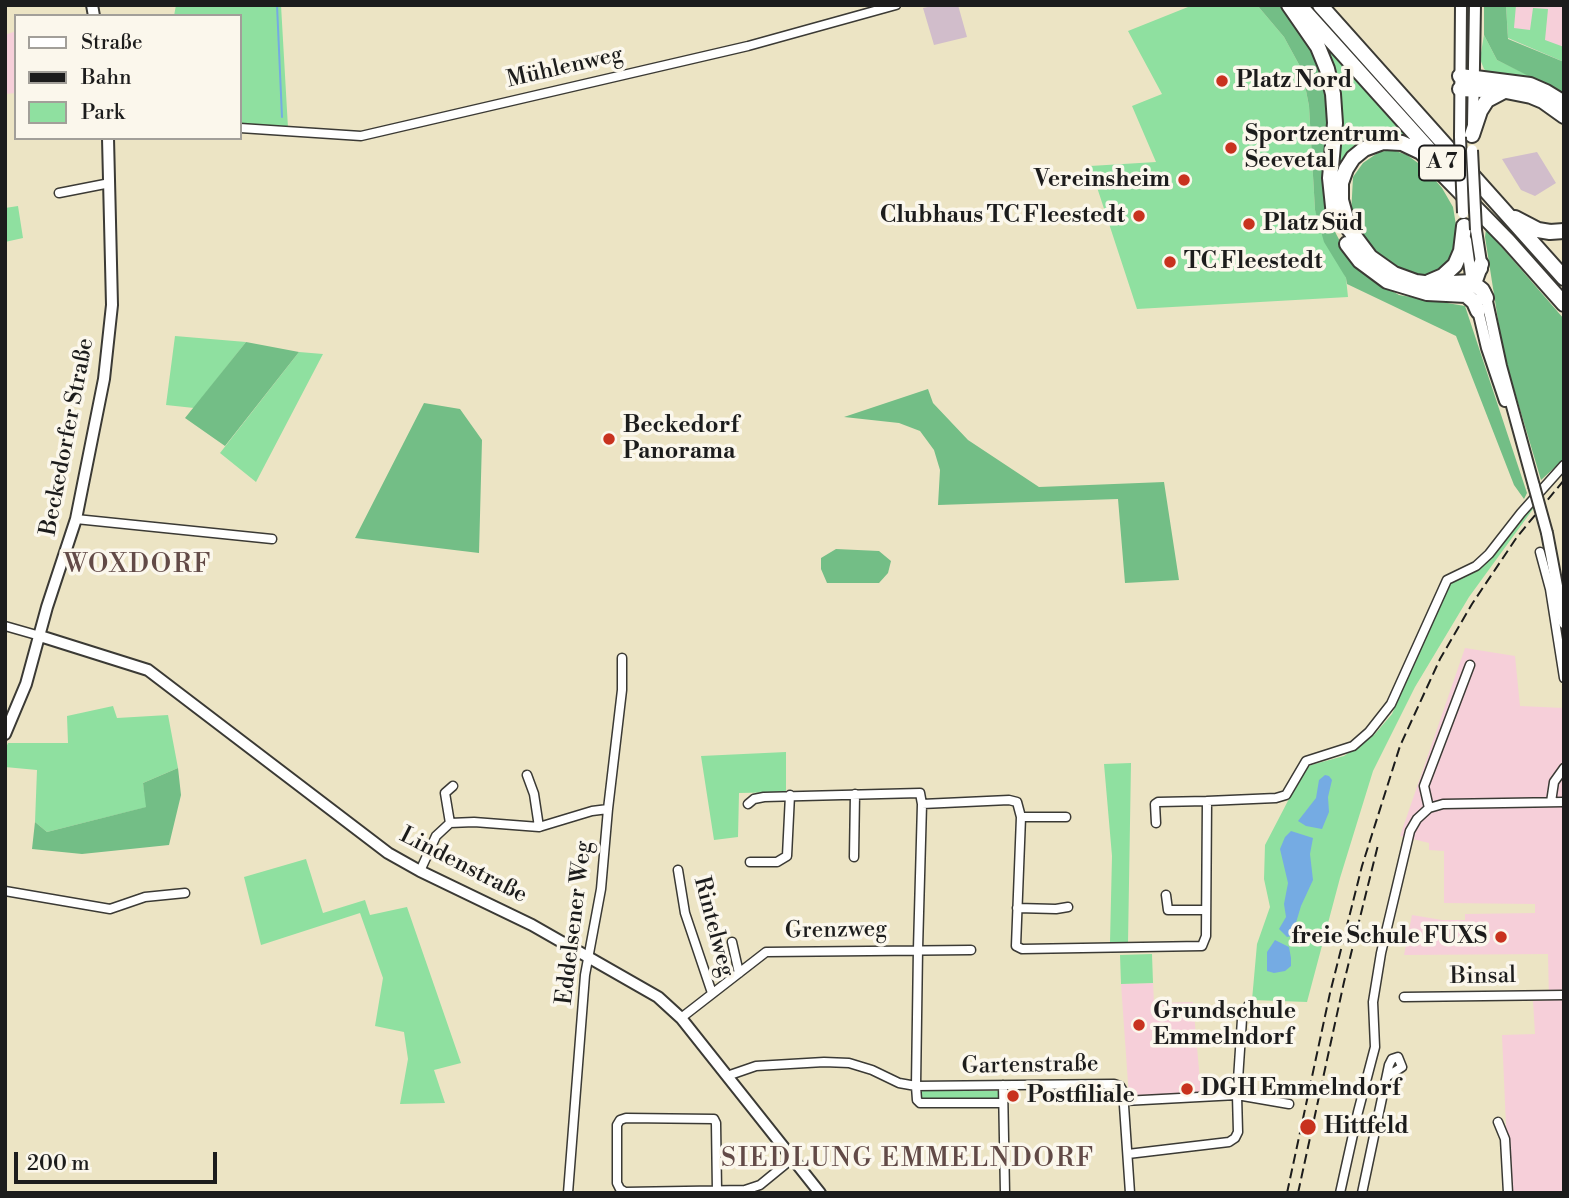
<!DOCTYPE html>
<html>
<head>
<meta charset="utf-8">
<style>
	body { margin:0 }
	#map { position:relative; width:1569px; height:1198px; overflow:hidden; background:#ece4c4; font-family:"Libre Bodoni",serif }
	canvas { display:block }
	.frame { position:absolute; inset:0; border:7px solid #1c1c1c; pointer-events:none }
	.legend { position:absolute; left:14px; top:14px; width:228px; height:126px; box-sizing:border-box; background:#fbf7ec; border:2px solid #a29f99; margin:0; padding:9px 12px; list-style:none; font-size:21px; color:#1c1c1c }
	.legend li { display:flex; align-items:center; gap:14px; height:35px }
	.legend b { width:35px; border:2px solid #a29f99 }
	.scale { position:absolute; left:14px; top:1152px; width:203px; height:32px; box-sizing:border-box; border:4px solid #1c1c1c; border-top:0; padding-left:9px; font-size:21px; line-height:24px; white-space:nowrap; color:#1c1c1c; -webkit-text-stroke:5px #fbf7ec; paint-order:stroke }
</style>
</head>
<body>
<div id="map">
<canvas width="1569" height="1198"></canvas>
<div class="frame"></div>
<ul class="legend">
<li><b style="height:9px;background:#fff"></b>Straße</li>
<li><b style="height:9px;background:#1c1c1c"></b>Bahn</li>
<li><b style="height:19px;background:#8fe0a0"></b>Park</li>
</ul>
<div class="scale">200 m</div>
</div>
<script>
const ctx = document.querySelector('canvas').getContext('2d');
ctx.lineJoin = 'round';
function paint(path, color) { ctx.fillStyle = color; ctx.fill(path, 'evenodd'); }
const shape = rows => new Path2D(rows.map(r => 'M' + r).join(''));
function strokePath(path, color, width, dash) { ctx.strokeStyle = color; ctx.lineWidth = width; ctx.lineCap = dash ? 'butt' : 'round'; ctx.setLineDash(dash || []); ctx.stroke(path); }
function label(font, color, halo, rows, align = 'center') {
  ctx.font = font + ' "Libre Bodoni",serif'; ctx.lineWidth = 7; ctx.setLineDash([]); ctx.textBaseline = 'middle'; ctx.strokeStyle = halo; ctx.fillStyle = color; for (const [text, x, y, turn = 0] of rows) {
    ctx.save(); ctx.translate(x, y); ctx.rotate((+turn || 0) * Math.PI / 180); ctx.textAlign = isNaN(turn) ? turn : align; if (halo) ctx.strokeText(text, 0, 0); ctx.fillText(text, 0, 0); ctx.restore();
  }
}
paint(shape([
	[1506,5,1564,5,1564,62,1508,38],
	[16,31,16,93,5,94,5,35],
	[1465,648,1515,656,1520,706,1564,708,1564,1193,1509,1193,1502,1035,1535,1034,1533,1001,1549,1000,1548,954,1404,955,1412,915,1442,920,1465,920,1465,914,1535,913,1535,904,1444,903,1444,851,1429,850,1429,843,1400,836],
	[1153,983,1154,1003,1193,1002,1201,1092,1129,1097,1121,984]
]), '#f6cfd9');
paint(shape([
	[938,5,958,5,967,37,934,45,923,8],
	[1537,152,1556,183,1535,196,1521,190,1502,159]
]), '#d1bdcb');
paint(shape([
	[176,5,281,5,288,128,240,125,240,16,174,16],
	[1193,5,1257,5,1284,37,1302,70,1309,106,1315,210,1346,278,1348,297,1137,309,1090,166,1156,162,1132,106,1162,94,1128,31],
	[1506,5,1516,5,1514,28,1530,30,1533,8,1548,9,1545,40,1564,47,1564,62,1508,38],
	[1313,31,1417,145,1382,136,1367,140,1355,148,1337,173,1340,97,1336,78],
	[1484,35,1497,60,1538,80,1489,74,1484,69,1480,59],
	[18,206,23,238,5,242,5,208],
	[175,336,246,342,194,408,166,405],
	[299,352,323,354,256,482,220,453],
	[1532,503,1533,509,1469,597,1415,687,1373,771,1340,878,1307,1002,1252,1000,1257,944,1270,907,1264,879,1265,845,1304,770,1311,765,1344,756,1374,735,1392,714,1448,587,1452,583,1479,569],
	[113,706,117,718,168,715,178,768,143,783,147,807,47,832,35,822,37,770,5,767,5,750,8,743,68,743,67,716],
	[786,752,786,792,739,793,738,837,714,840,701,756],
	[1131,763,1128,943,1110,942,1112,856,1104,764],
	[306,859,323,913,365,900,370,915,407,907,461,1063,434,1070,445,1103,400,1104,408,1059,404,1032,375,1026,383,978,360,913,261,945,244,877],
	[1152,954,1153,983,1121,984,1120,955],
	[922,1091,999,1091,999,1099,922,1099]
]), '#8fe0a0');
paint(shape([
	[1257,5,1281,5,1299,26,1319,62,1330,104,1326,203,1333,228,1343,247,1378,283,1399,295,1465,306,1527,493,1524,499,1514,485,1456,336,1347,284,1346,278,1324,242,1315,210,1309,106,1302,70,1284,37],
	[1484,5,1506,5,1508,39,1564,62,1564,94,1497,60,1484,35],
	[1393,150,1407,155,1425,168,1442,188,1453,207,1457,231,1455,253,1450,265,1421,278,1404,273,1383,258,1364,242,1351,215,1353,177,1363,163,1379,152],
	[1486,229,1564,319,1564,459,1541,480,1503,352,1485,237],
	[246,342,299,352,225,446,185,418],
	[928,389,933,403,968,440,1039,487,1164,482,1179,580,1125,583,1118,499,938,505,940,470,934,450,920,431,899,423,844,417],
	[424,403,460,409,482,440,479,553,355,538],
	[836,549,879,551,891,561,888,573,879,583,827,583,821,569,821,558],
	[178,768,181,795,169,845,82,854,32,849,35,822,47,832,146,807,143,783]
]), '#73be86');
paint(shape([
	[1325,775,1329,776,1332,780,1328,797,1329,812,1322,829,1306,826,1298,821,1316,798,1319,780],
	[1291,831,1313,838,1310,854,1313,880,1301,906,1292,936,1287,937,1279,929,1286,917,1284,904,1288,883,1280,849,1285,837],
	[1275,940,1289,947,1291,958,1291,966,1285,971,1274,973,1267,971,1267,952]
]), '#75abe3');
strokePath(shape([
	[277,5,282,117]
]), '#75abe3', 2);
const street = shape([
	[240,128,361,136,748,46,896,5],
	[59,193,110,183],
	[76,519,272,539],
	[1540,552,1550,589,1564,678],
	[5,626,40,636],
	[527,775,534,794,539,827],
	[1551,802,1554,782,1564,768],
	[748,804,754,799,764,797,920,793,922,804,918,949,916,1086,917,1100,920,1103,1003,1103],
	[922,804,1009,800,1017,802,1021,817,1016,946,1022,949,1202,946,1206,936,1207,801,1276,798,1286,795,1306,761,1353,746,1369,732,1391,704,1447,580,1476,566,1489,554,1521,513,1564,465],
	[1429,808,1424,786,1470,665],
	[1021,817,1066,817],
	[450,823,445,793,453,786],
	[1156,823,1155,804,1158,802,1207,801],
	[854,857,855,794],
	[750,862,777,862,787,856,790,795],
	[678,870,685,913,712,993],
	[420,871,436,836,450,823,474,822,539,827,592,811,608,809],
	[5,891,110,909,145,897,185,893],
	[1166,895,1168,910,1206,910],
	[1017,908,1056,909,1068,907],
	[732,942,739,973],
	[1404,997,1564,995],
	[681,1018,766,952,971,950],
	[727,1076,756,1066,824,1062,849,1063,872,1070,899,1083,916,1086,1114,1084,1120,1086,1123,1091,1130,1193],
	[1003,1085,1005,1193],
	[1124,1101,1237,1095,1289,1104],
	[1498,1122,1505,1139,1508,1193],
	[1128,1154,1229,1142,1235,1138,1238,1132,1237,1095,1242,1019,1248,1006],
	[717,1191,716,1123,714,1119,626,1118,620,1120,617,1125,617,1183,620,1189,625,1192,745,1190,760,1185,793,1158],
	[568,1193,585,975,601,889,608,809,622,690,622,658],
	[1340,1193,1358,1112,1375,1047,1373,1002,1381,953,1410,831,1417,819,1429,808,1443,804,1564,802],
	[1362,1193,1389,1065,1392,1059,1398,1057,1402,1067,1388,1076]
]);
const secondary = shape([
	[92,5,94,16],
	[1473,125,1475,5],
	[1460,137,1461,5],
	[1476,230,1482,269],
	[1466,240,1472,283],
	[1485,292,1501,366,1534,486],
	[1477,306,1487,348,1505,401],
	[1547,533,1564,623],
	[40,636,148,670,388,853,420,871,532,925,658,997,681,1018,820,1193],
	[5,734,26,684,47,607,76,519,104,379,112,305,108,138]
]);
const highway = shape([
	[1289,5,1318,47,1327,69,1333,94,1335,123,1330,178,1334,216],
	[1299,5,1434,155],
	[1320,5,1564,278],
	[1460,76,1530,85,1546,92,1564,103],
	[1460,89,1506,91,1531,96,1543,101,1564,116],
	[1472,135,1480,111,1487,100,1504,91],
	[1515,218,1538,230,1550,232,1564,231],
	[1347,244,1360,261,1387,281,1427,293,1466,295,1474,302,1478,311],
	[1429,282,1443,276,1455,265,1461,251,1464,226],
	[1466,289,1476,278,1481,264],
	[1486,298,1482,290,1472,282,1432,284,1416,282,1394,274,1370,257,1349,229,1341,200,1341,183,1346,169,1353,158,1364,149,1383,142,1402,143,1421,152,1508,241,1564,304]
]);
strokePath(street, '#3b3a35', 11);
strokePath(secondary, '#3b3a35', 14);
strokePath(highway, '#3b3a35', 18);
strokePath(street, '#fff', 8);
strokePath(secondary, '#fff', 10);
strokePath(highway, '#fff', 14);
strokePath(shape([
	[1287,1193,1330,993,1362,866,1400,746,1440,659,1472,604,1517,537,1564,480],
	[1298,1193,1344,982,1378,845]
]), '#1c1c1c', 2, [10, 5]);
const secondaryBridge = shape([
	[1460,137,1463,213],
	[1472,150,1476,230],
	[1534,486,1547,533]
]);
strokePath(secondaryBridge, '#3b3a35', 14, []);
strokePath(secondaryBridge, '#fff', 10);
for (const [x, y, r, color] of [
	[1222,81,7,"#c8321e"],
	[1231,148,7,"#c8321e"],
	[1184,180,7,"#c8321e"],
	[1139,216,7,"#c8321e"],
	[1249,224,7,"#c8321e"],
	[1170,262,7,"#c8321e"],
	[609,439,7,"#c8321e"],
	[1501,937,7,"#c8321e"],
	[1139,1025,7,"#c8321e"],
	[1187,1089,7,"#c8321e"],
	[1013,1096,7,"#c8321e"],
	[1308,1127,9,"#c8321e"]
]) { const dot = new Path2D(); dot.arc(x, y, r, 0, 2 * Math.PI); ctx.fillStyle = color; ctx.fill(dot); strokePath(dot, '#fbf7ec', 2.5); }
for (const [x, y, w] of [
	[1442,163,46]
]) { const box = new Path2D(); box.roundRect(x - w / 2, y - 17.5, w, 35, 5); ctx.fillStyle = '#fbf7ec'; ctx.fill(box); strokePath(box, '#1c1c1c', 2); }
label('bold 21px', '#1c1c1c', null, [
	["A 7",1442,163]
]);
label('23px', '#1c1c1c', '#fbf7ec', [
	["Mühlenweg",565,68,-13],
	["Beckedorfer Straße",68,437,-79],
	["Lindenstraße",463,866,27],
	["Eddelsener Weg",575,923,-83],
	["Rintelweg",713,927,75],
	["Grenzweg",836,931,-1],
	["Binsal",1483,977,-1],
	["Gartenstraße",1030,1066,-1]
]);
label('bold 23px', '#1c1c1c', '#fbf7ec', [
	["Platz Nord",1236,81],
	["Sportzentrum",1245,135],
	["Seevetal",1245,161],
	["Vereinsheim",1170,180,"right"],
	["Clubhaus TC Fleestedt",1125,216,"right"],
	["Platz Süd",1263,224],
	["TC Fleestedt",1184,262],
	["Beckedorf",623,426],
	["Panorama",623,452],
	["freie Schule FUXS",1487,937,"right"],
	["Grundschule",1153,1012],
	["Emmelndorf",1153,1038],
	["DGH Emmelndorf",1201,1089],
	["Postfiliale",1027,1096],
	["Hittfeld",1324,1127]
], 'left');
ctx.letterSpacing = '2px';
label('26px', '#624a47', '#fbf7ec', [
	["WOXDORF",138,566],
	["SIEDLUNG EMMELNDORF",908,1160]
]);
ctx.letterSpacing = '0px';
</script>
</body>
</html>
